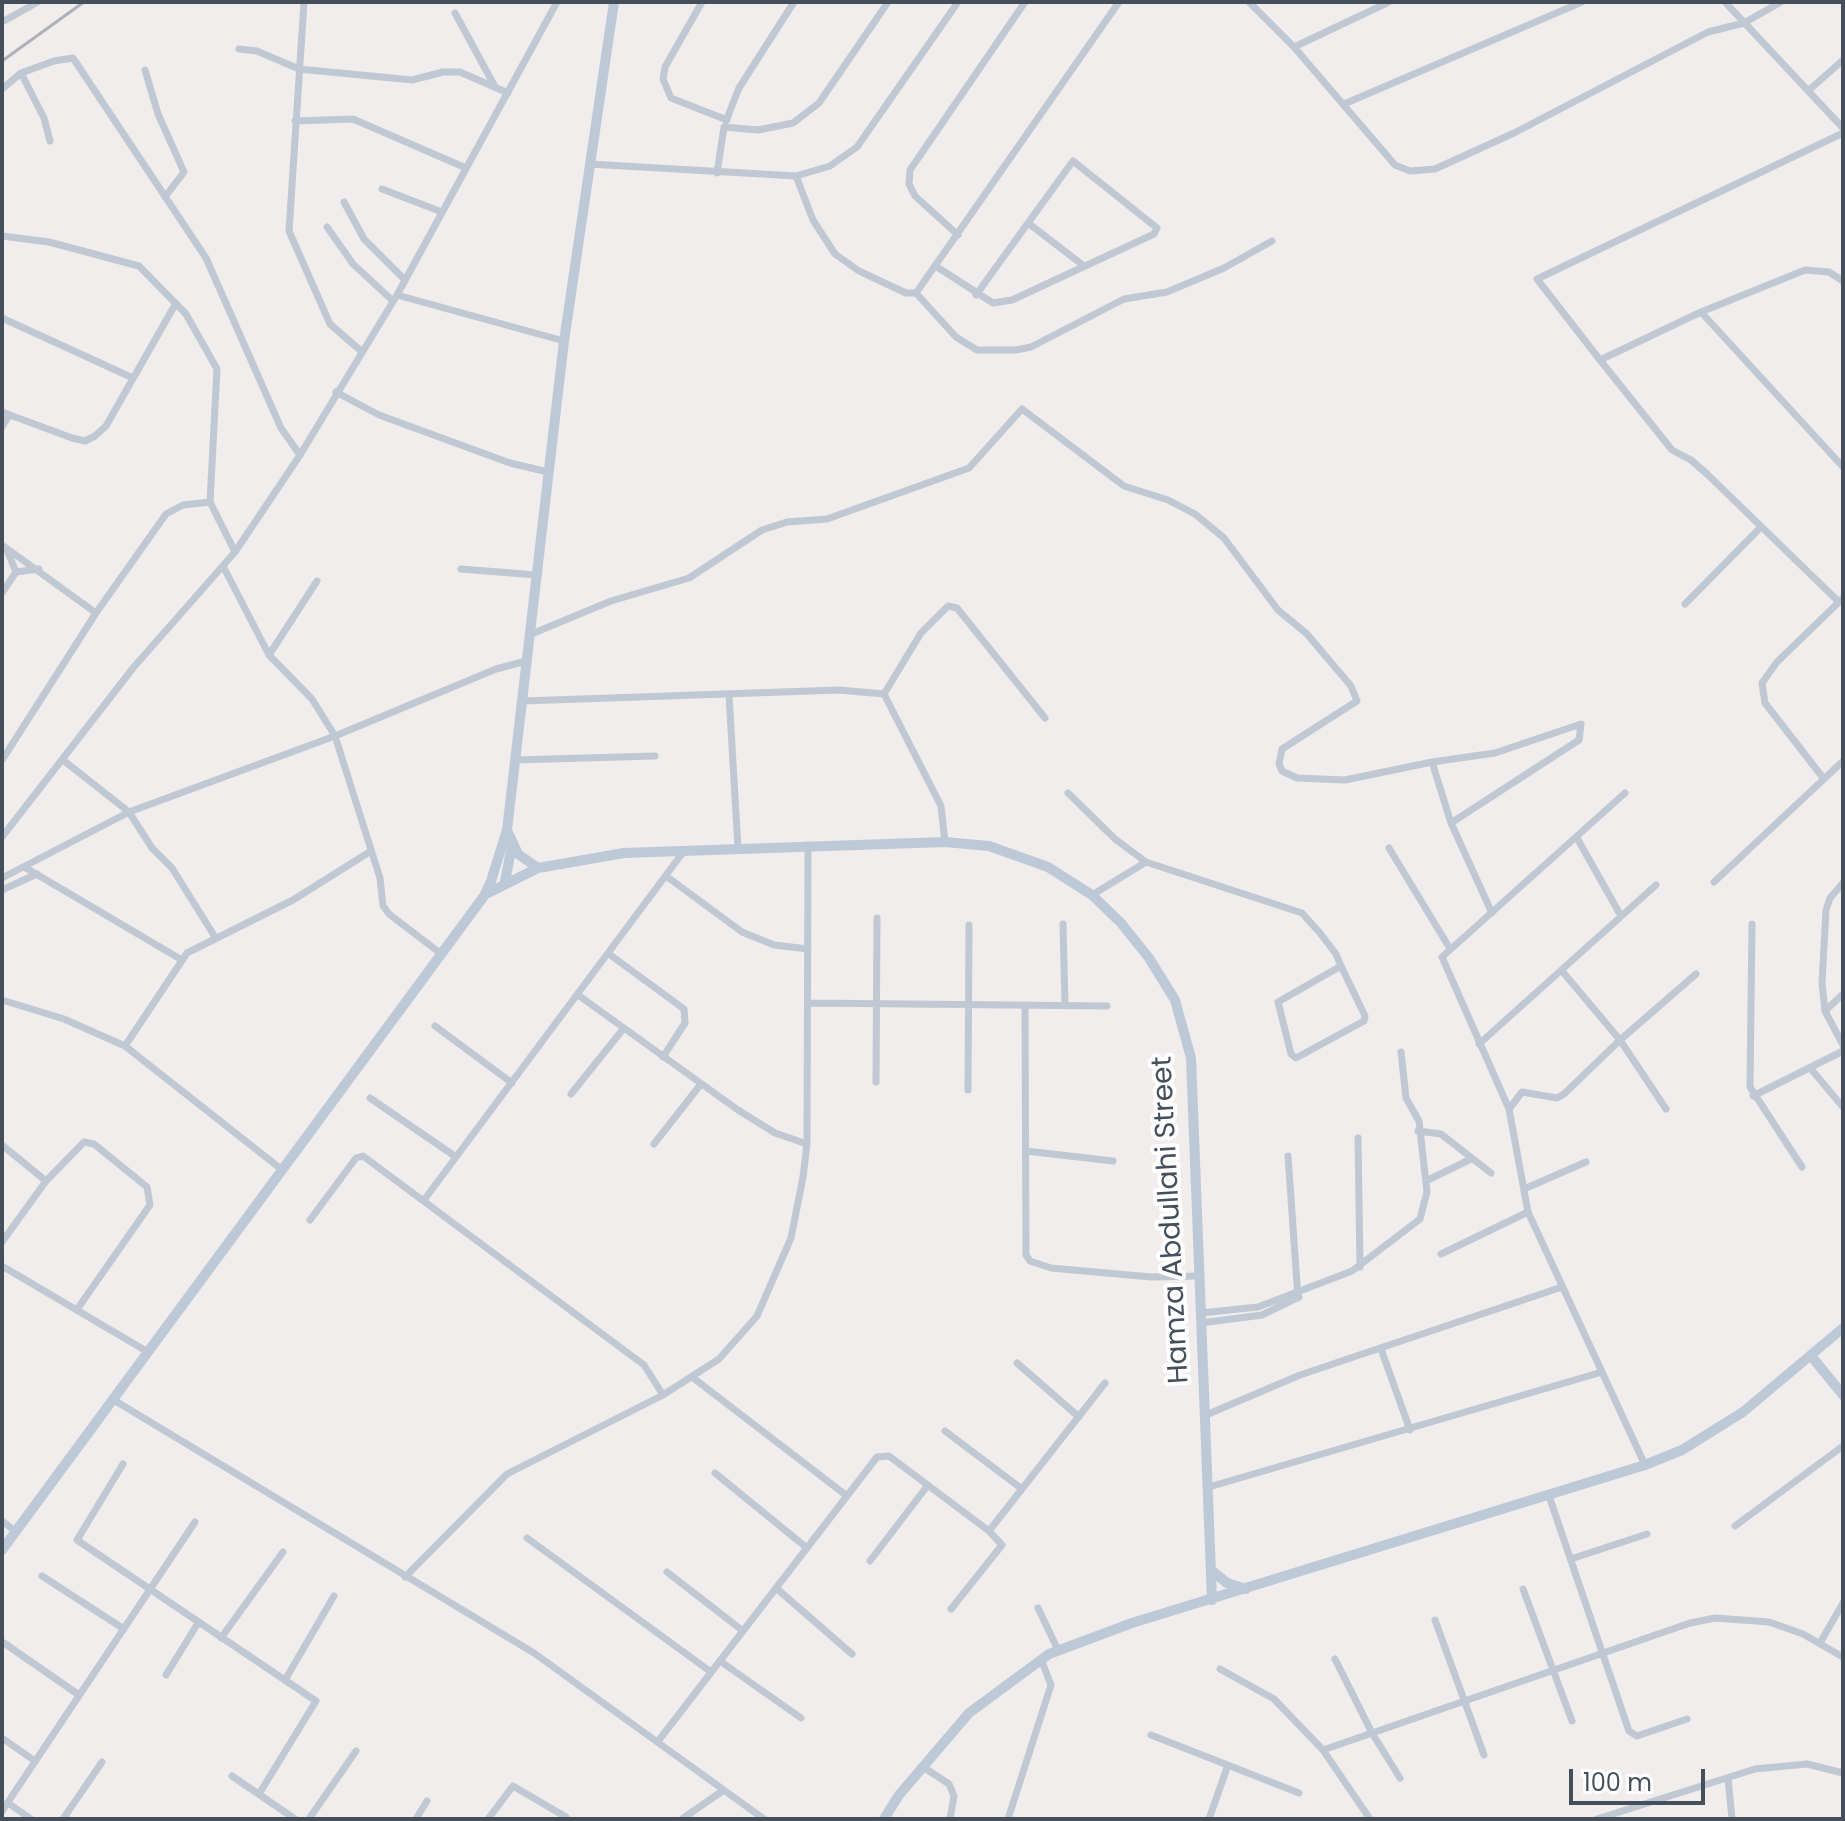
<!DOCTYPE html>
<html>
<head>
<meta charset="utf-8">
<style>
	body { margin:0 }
	#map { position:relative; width:1845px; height:1821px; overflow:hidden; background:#f0edec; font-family:Poppins,sans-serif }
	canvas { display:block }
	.frame { position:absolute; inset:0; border:4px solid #444f5b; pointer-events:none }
	.scale { position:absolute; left:1569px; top:1769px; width:136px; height:36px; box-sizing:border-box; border:4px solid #444f5b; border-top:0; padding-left:10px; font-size:24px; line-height:28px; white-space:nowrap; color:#444f5b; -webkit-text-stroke:6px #fff; paint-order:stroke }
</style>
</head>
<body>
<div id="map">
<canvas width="1845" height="1821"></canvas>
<div class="frame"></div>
<div class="scale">100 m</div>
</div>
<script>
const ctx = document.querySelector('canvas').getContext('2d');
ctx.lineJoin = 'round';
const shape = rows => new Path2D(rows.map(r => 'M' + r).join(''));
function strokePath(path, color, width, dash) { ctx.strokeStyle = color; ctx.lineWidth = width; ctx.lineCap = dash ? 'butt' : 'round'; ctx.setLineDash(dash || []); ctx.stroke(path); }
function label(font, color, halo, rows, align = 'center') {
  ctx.font = font + ' Poppins,sans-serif'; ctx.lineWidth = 8; ctx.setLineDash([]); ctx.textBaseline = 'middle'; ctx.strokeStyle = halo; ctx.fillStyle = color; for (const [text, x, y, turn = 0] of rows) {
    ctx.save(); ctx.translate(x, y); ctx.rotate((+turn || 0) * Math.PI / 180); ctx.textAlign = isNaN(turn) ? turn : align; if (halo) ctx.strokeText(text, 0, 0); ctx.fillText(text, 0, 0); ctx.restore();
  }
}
strokePath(shape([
	[304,2,289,231,330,324,361,351],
	[702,2,665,67,663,79,671,98,727,120],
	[1249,2,1294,47,1395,165,1410,171,1435,169,1514,133,1708,32,1744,23,1781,2],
	[1725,2,1843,128],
	[455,13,494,85],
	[2,22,38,2],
	[1294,47,1389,2],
	[239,49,257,51,299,69,412,80,443,72,460,72,508,93],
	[145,70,158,114,184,172,165,197],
	[21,73,44,118,50,141],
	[2,89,21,73,54,61,73,58,206,258,281,428,300,455],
	[1808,91,1843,60],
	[1344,104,1582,2],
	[295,121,353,119,466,168],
	[726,121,739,88,794,2],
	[589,164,796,176,830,166,857,147,958,2],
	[717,173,724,127,758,130,793,123,819,103,888,2],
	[796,176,813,220,835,254,859,271,906,293,916,293,1119,2],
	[382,189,442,212],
	[344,202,364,239,405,280],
	[327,227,353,264,393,301],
	[958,235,915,196,909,184,910,170,1025,2],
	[2,236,49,242,139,266,186,314,217,369,210,502,235,552],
	[937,267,993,303,1012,300,1154,234,1157,228,1073,161,1028,223],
	[916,293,956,337,977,350,1016,350,1031,347,1124,299,1167,292,1224,268,1272,241],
	[397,295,564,341],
	[976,295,1028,223,1084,266],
	[1701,312,1805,270,1829,272,1843,281],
	[2,318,133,378],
	[1600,360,1537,279,1843,133],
	[336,392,379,415,510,463,548,472],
	[2,412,72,438,85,441,95,436,106,426,176,303],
	[2,427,9,415],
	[1843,467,1701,312,1600,360,1672,450,1691,460,1707,474,1839,602,1843,598],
	[2,545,96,613],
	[7,550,16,572],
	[223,566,269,655,312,699,335,736,380,878,383,906,389,914,440,953],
	[461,569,536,575],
	[2,593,16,572,39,569],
	[1685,604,1761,527],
	[529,635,611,601,689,578,762,530,787,522,827,519,969,468,1022,409,1124,486,1168,500,1195,514,1224,538,1278,610,1307,634,1351,686,1357,701,1282,749,1279,764,1282,771,1297,778,1345,780,1432,762],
	[269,655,317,581],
	[884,694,921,633,948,606,957,608,1045,718],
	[884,694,941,806,945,842],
	[729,695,738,848],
	[523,701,839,690,884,694],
	[2,760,96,613,166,514,183,505,210,502],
	[63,760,129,812,152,848,172,868,215,937],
	[515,760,655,756],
	[1824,779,1765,703,1762,683,1777,662,1839,602],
	[1068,793,1115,839,1146,862,1302,913,1320,933,1336,954,1341,966,1365,1016,1364,1021,1296,1058,1291,1054,1278,1002,1341,966],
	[1625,793,1442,957,1509,1109,1528,1212,1645,1465],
	[1451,823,1579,740,1581,724,1495,753,1432,762,1451,823,1492,913],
	[2,837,133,668,235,552,300,455,397,295,557,2],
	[1577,838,1621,916],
	[1389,848,1449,947],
	[26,868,182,960],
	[666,876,742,932,774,945,808,949],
	[2,878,129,812,335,736,496,669,526,661],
	[1714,882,1843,761],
	[1843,883,1830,898,1826,910,1822,983,1825,1011,1843,1045],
	[2,890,37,874],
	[1092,895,1146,862],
	[1063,924,1065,1006],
	[1752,924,1750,1087,1802,1167],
	[609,954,684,1009,685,1023,663,1057],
	[1562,971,1620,1040,1666,1109],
	[578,995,738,1110,775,1133,807,1144],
	[2,1000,64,1019,125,1046,281,1169],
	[809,1003,1107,1006],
	[1025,1005,1026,1255,1030,1261,1051,1268,1151,1277,1199,1276],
	[1825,1011,1843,994],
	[435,1026,512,1083],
	[1479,1044,1656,885],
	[125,1046,187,953,293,900,371,851],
	[1811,1069,1843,1107],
	[876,1082,877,918],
	[968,1090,969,925],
	[571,1094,624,1028],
	[1753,1096,1843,1051],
	[370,1098,456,1157],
	[1509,1109,1522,1092,1557,1098,1564,1094,1620,1040,1696,974],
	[1418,1131,1441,1134,1491,1173],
	[1358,1138,1360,1267],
	[654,1144,701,1084],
	[2,1145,46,1181],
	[1026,1151,1113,1161],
	[1288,1156,1298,1298],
	[1426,1181,1471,1159],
	[1524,1189,1586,1162],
	[424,1200,684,851],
	[310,1220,356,1158,363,1156,644,1365,663,1395],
	[2,1242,46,1181,84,1142,94,1144,147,1187,150,1205,78,1308],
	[1441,1254,1528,1212],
	[2,1266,148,1352],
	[1201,1313,1258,1307,1352,1271,1420,1219,1427,1192,1419,1121,1406,1098,1401,1052],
	[1201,1323,1262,1315,1299,1297],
	[1381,1349,1410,1430],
	[1017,1363,1079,1417],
	[692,1377,847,1496],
	[112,1399,534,1653,764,1819],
	[1206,1415,1300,1375,1562,1287],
	[945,1431,1022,1489],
	[123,1464,77,1540,316,1701,259,1794],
	[715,1473,807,1548],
	[1209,1487,1602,1372],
	[1549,1496,1629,1731,1637,1736,1687,1719],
	[2,1521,15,1531],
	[1735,1526,1843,1446],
	[989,1531,1105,1383],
	[527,1538,711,1672],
	[1571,1559,1647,1534],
	[870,1561,928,1485],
	[667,1572,743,1631],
	[42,1576,124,1629],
	[405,1577,507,1474,663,1395,719,1359,757,1316,791,1238,803,1177,807,1144,808,845],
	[776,1588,852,1654],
	[1523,1589,1572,1721],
	[1038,1608,1058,1650],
	[1435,1620,1484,1755],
	[221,1638,283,1552],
	[4,1643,79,1695],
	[1820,1643,1843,1603],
	[1335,1659,1372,1733,1400,1778],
	[720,1661,801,1718],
	[1220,1669,1274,1699,1323,1750,1370,1819],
	[166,1675,198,1623],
	[285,1680,334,1596],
	[1151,1735,1299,1793],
	[2,1738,35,1761],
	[659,1740,877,1457,889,1456,989,1531,1002,1545,951,1609],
	[1323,1750,1690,1623,1715,1618,1769,1622,1803,1634,1843,1657],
	[923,1767,949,1784,954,1796,950,1819],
	[232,1776,295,1819],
	[1728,1778,1732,1819],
	[8,1803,31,1819],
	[2,1811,195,1522],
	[63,1819,102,1762],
	[309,1819,356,1751],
	[416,1819,427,1801],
	[488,1819,513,1786,566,1817],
	[682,1819,721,1792],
	[1008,1819,1051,1685,1041,1659],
	[1209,1819,1228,1765],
	[1597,1819,1755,1769,1807,1764,1843,1773]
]), '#bfc8d3', 7);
strokePath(shape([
	[507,830,518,854,538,868],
	[505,882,512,845],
	[486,894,538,868,624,853,945,842,989,846,1048,867,1092,895,1121,923,1149,958,1175,1000,1191,1058,1212,1600],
	[1812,1357,1843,1395],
	[2,1550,484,896,491,881,507,830,564,341,614,2],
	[1211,1570,1227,1583,1246,1589],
	[884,1819,899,1795,969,1713,1049,1654,1132,1623,1645,1465,1682,1450,1743,1412,1843,1328]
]), '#bec9d7', 10);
strokePath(shape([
	[2,61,84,2]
]), '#aeb1b8', 3);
label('28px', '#444f5b', '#fff', [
	["Hamza Abdullahi Street",1172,1220,-93]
]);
</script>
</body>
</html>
